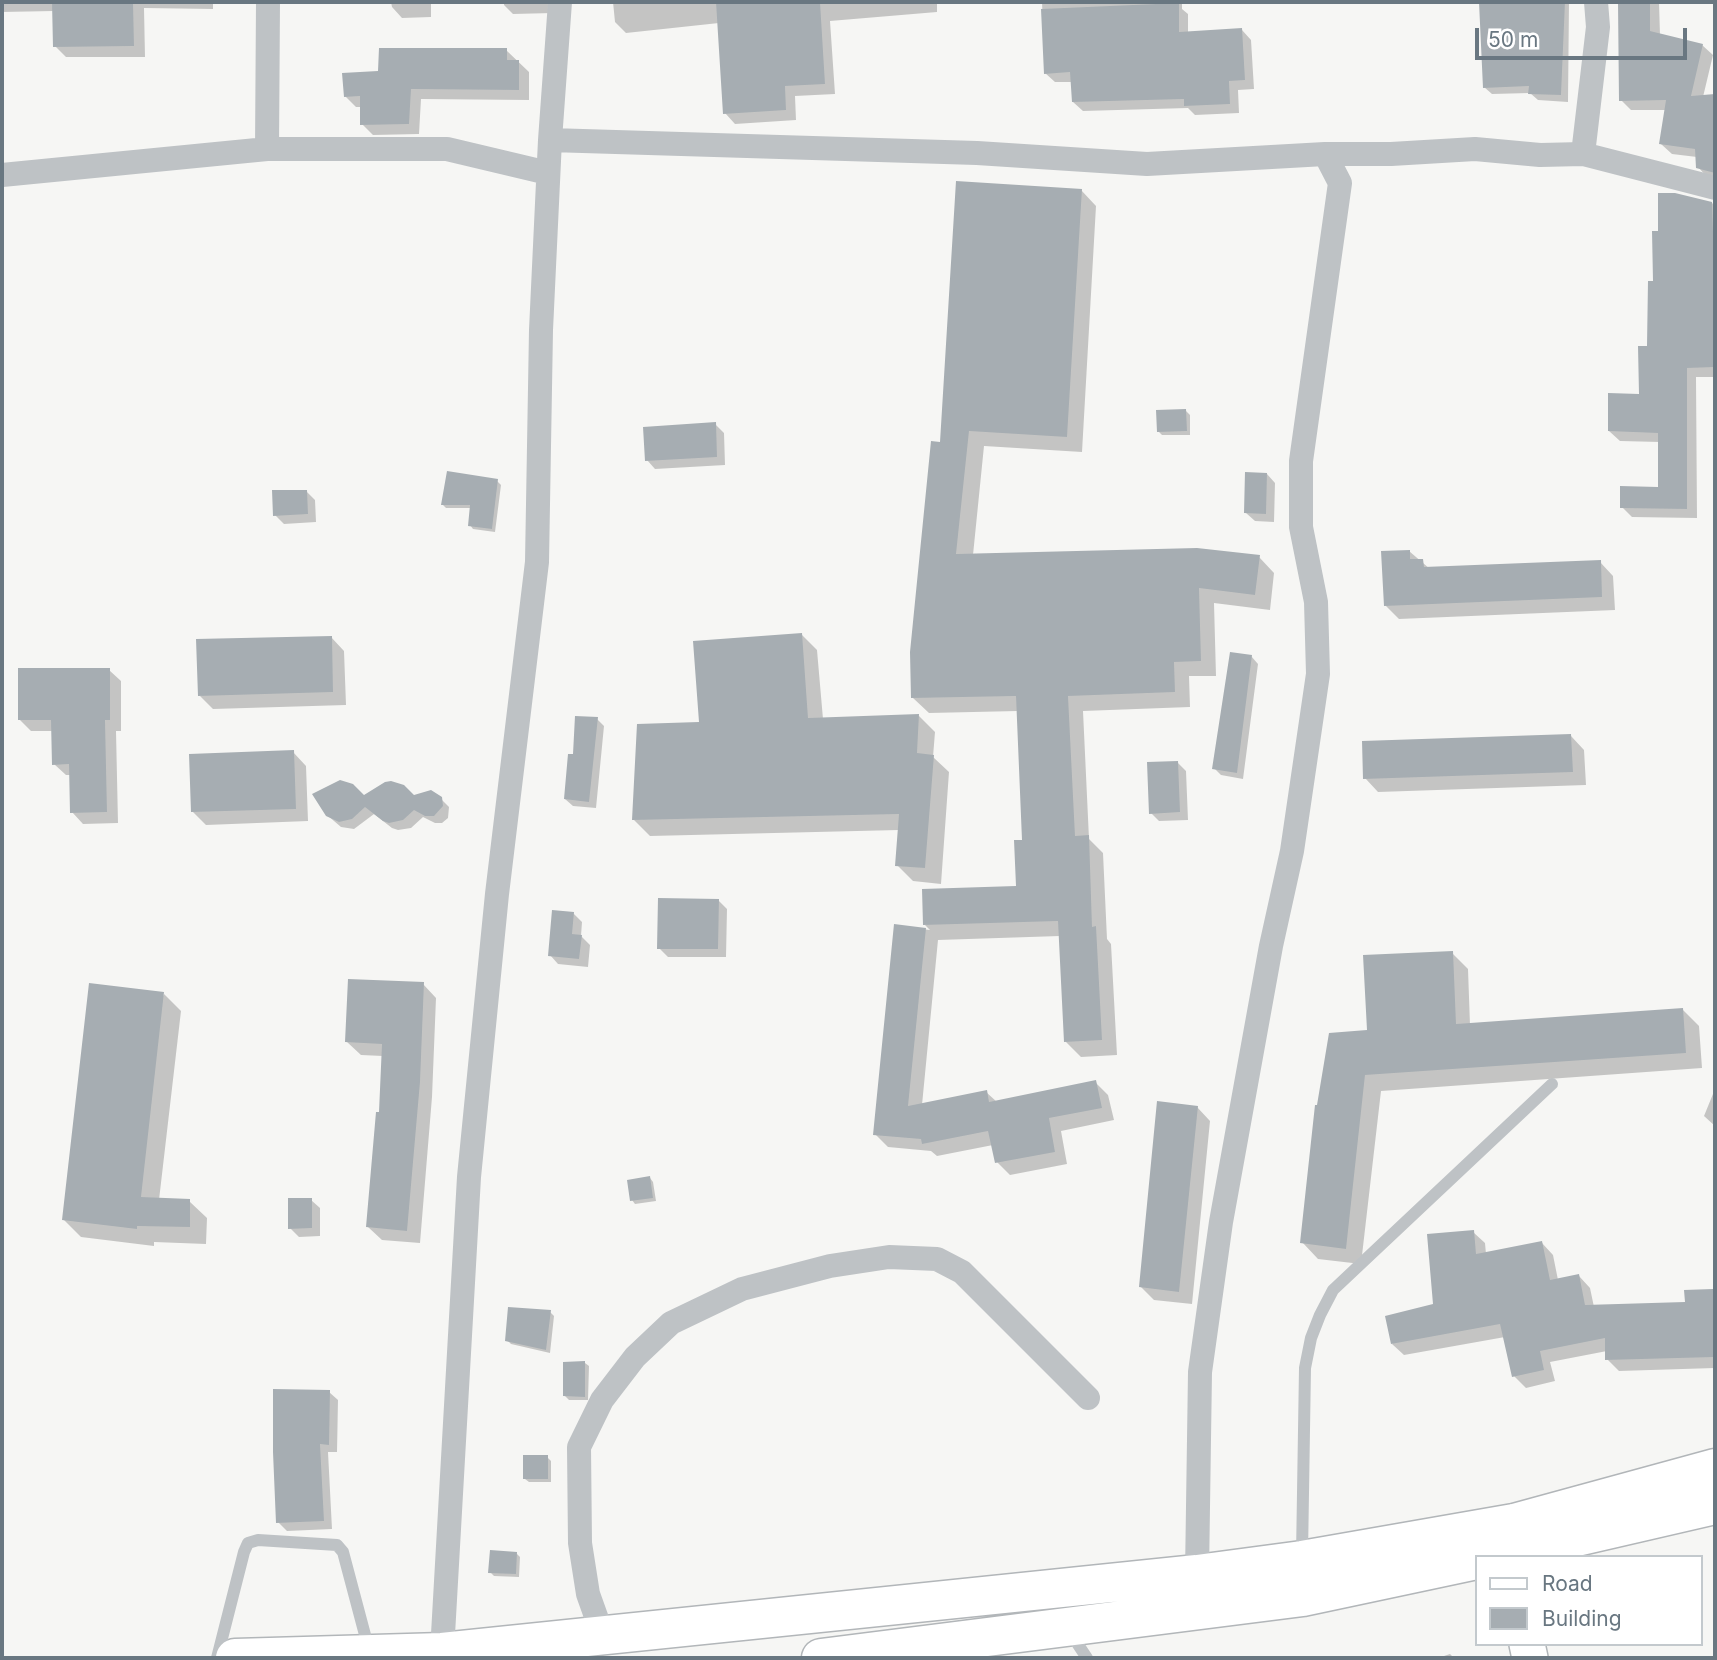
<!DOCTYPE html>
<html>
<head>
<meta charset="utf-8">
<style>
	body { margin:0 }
	#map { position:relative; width:1717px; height:1660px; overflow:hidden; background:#f6f6f4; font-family:Inter,sans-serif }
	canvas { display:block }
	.frame { position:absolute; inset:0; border:4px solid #697781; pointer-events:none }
	.legend { position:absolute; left:1475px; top:1555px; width:228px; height:91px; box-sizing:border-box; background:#fff; border:2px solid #c3c9cd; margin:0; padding:9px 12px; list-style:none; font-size:21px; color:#697781 }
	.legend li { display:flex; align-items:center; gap:14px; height:35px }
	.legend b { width:35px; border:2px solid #c3c9cd }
	.scale { position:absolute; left:1475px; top:28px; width:212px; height:32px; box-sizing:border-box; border:4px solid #697781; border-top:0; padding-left:9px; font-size:21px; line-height:24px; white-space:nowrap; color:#697781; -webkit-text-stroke:5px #fff; paint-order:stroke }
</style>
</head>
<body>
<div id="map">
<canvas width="1717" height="1660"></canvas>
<div class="frame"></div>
<ul class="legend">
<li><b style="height:9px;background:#fff"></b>Road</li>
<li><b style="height:19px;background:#a6adb2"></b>Building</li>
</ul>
<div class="scale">50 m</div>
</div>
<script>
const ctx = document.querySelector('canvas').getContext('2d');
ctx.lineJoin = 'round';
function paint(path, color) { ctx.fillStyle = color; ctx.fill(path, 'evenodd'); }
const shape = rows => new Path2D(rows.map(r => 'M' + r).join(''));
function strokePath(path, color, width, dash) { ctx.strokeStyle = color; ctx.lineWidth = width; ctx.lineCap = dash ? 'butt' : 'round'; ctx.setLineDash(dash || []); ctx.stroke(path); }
paint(shape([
	[2,2,213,2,213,9,144,8,145,57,66,57,55,46,54,11,2,12],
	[391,2,431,2,431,17,402,18,392,7],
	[504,2,553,2,553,13,513,14,504,5],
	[613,2,937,2,937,12,830,21,835,94,795,96,796,120,735,124,725,113,719,23,626,33,615,22],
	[1042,2,1182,2,1182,9,1188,14,1188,33,1242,30,1251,40,1254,89,1238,90,1239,113,1195,115,1188,108,1083,111,1073,102,1073,82,1055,82,1045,73],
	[1481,2,1569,2,1568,102,1538,100,1530,93,1492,94,1484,87],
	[1620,2,1659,2,1660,35,1702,45,1713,55,1703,97,1715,96,1715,180,1708,178,1698,167,1697,157,1672,154,1661,144,1666,110,1631,110,1621,100],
	[506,50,529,72,529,100,421,99,419,134,373,135,362,124,361,107,356,107,345,96,379,73],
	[1081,190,1096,206,1082,452,984,446,973,555,1259,557,1274,573,1270,610,1214,603,1216,676,1189,676,1190,707,1083,711,1089,839,1103,853,1107,939,1111,944,1117,1055,1081,1057,1066,1042,1060,936,938,940,922,1105,986,1092,997,1102,1095,1082,1108,1095,1114,1120,1061,1131,1067,1164,1010,1175,997,1162,993,1145,937,1156,931,1151,888,1147,875,1134,896,926,930,930,925,925,1018,887,1024,842,1018,711,929,713,913,698,942,444],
	[1675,195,1715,204,1715,377,1696,377,1697,518,1632,517,1622,507,1660,488,1660,442,1620,441,1609,431,1640,396,1649,347,1660,232],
	[1186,411,1190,415,1190,435,1162,435,1158,431],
	[715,424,724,433,725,465,655,469,647,460],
	[1267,474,1275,483,1274,522,1255,521,1246,513],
	[497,481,501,485,495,532,473,529,470,525,471,508,446,508,442,504],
	[306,491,315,500,316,522,284,524,275,515],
	[1409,551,1430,569,1600,562,1613,576,1615,610,1399,619,1385,605],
	[801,634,817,650,823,719,919,716,935,732,933,757,949,772,941,884,913,881,897,865,899,830,650,836,634,820,701,723],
	[331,637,344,651,346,705,213,709,200,696],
	[1251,656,1258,664,1243,779,1221,775,1214,768],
	[109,670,121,681,121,731,116,731,118,823,83,824,72,812,71,775,66,775,54,764,53,731,31,731,19,719],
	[597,719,604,726,596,808,573,806,565,799,575,756],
	[1571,736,1584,750,1586,785,1378,792,1365,778],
	[293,752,306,766,308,821,206,825,192,811],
	[1177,762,1186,771,1188,820,1159,821,1151,813],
	[364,797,441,799,449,807,448,818,442,823,435,823,423,817,411,828,398,830,392,828,374,814,354,829,341,827,327,815],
	[718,900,727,909,726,957,668,957,659,948],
	[573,913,582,922,581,936,590,945,588,967,558,964,550,955],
	[1452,953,1468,969,1470,1025,1683,1010,1699,1026,1702,1068,1381,1091,1361,1264,1318,1259,1302,1242,1369,1032],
	[423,984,436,998,432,1097,420,1243,382,1240,368,1227,381,1114,383,1056,361,1055,347,1042],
	[164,994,181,1011,159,1200,189,1201,207,1218,206,1244,154,1242,154,1246,81,1237,64,1220],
	[1715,1089,1715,1126,1704,1116],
	[1197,1107,1210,1121,1192,1304,1154,1300,1141,1287],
	[650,1178,653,1182,656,1201,635,1204,632,1200],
	[311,1200,320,1208,320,1236,299,1237,290,1228],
	[1473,1232,1485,1243,1486,1254,1542,1243,1553,1255,1558,1280,1579,1276,1590,1288,1594,1307,1687,1304,1713,1291,1715,1294,1715,1368,1619,1371,1607,1359,1607,1351,1550,1362,1555,1381,1526,1388,1514,1376,1505,1337,1404,1355,1392,1344,1435,1305],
	[550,1312,554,1316,550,1353,511,1344,507,1340],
	[585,1363,589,1366,588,1400,569,1400,565,1396],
	[329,1392,338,1400,337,1452,328,1452,332,1529,287,1531,278,1522],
	[547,1457,551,1461,551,1482,529,1482,525,1479],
	[516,1553,520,1557,519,1577,494,1576,490,1572],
	[1450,1654,1454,1658,1438,1658]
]), '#0003');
paint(shape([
	[52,2,133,2,134,46,53,47],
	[716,2,820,2,825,84,785,86,786,110,723,114],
	[1479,2,1565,2,1561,95,1528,94,1529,86,1483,88],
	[1618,2,1650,2,1650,31,1703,44,1691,96,1715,94,1715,173,1696,168,1695,149,1659,144,1666,100,1619,101],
	[1179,3,1179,32,1242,28,1245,80,1229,81,1230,104,1184,106,1184,99,1072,102,1070,72,1044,74,1041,9],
	[379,48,507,48,507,60,519,60,519,90,411,89,409,124,360,125,360,96,344,97,342,73,378,71],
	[956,181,1082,189,1067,437,969,431,956,554,1197,548,1260,555,1255,595,1199,588,1201,661,1174,662,1175,692,1068,696,1075,836,1089,835,1092,927,1096,926,1102,1040,1064,1042,1058,921,923,925,922,889,1016,886,1014,840,1022,840,1016,696,911,698,910,652,931,441,940,442],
	[1658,193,1675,193,1712,202,1713,231,1715,231,1715,367,1687,368,1687,509,1620,508,1620,486,1658,487,1658,433,1608,431,1608,393,1639,394,1638,346,1647,346,1648,281,1653,281,1652,231,1658,231],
	[1186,409,1187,431,1157,432,1156,410],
	[716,422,717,457,645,461,643,427],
	[447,471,498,479,492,529,468,526,470,505,441,505],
	[1245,472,1267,473,1266,514,1244,513],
	[272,490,307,490,308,514,273,516],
	[1410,550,1410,559,1423,559,1424,567,1601,560,1602,597,1384,606,1381,551],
	[802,633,808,718,919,714,917,753,934,755,925,868,895,866,899,814,632,820,637,724,699,722,693,641],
	[332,636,333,692,198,696,196,639],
	[1230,652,1252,655,1237,773,1212,769],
	[18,668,110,668,110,720,105,720,107,812,70,813,69,764,52,765,51,720,18,720],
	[575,716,598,717,589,802,564,799,568,754,573,754],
	[1571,734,1573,772,1363,779,1362,741],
	[294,750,296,809,191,812,189,754],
	[1178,761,1180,812,1149,814,1147,762],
	[340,780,353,784,364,795,385,782,391,781,404,785,414,795,431,790,442,797,443,806,434,816,425,816,414,810,403,820,389,823,383,821,365,807,352,819,339,822,326,816,312,794],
	[658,898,719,899,718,949,657,949],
	[552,910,574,912,572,934,582,935,579,959,548,956],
	[894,924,926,928,908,1106,987,1090,989,1102,1096,1080,1102,1108,1049,1118,1055,1152,995,1163,988,1131,922,1144,921,1139,873,1135],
	[1453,951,1456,1024,1683,1008,1686,1053,1365,1075,1346,1249,1300,1243,1315,1105,1317,1105,1329,1033,1367,1030,1363,955],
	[348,979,424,982,420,1082,407,1231,366,1227,376,1112,379,1112,382,1044,345,1042],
	[89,983,164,992,141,1197,190,1199,190,1227,137,1226,137,1229,62,1220],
	[1157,1101,1198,1106,1179,1292,1139,1287],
	[650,1176,653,1198,630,1201,627,1180],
	[288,1198,312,1198,312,1228,288,1229],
	[1474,1230,1476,1254,1542,1241,1550,1280,1579,1274,1585,1305,1685,1302,1684,1290,1713,1289,1715,1357,1605,1360,1605,1338,1540,1351,1544,1370,1512,1377,1500,1324,1391,1344,1385,1316,1433,1304,1427,1234],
	[508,1307,551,1310,546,1350,505,1341],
	[585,1361,585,1397,563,1396,563,1362],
	[273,1389,330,1390,329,1445,320,1444,324,1521,276,1523,273,1452],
	[523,1455,548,1455,548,1479,523,1479],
	[490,1550,517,1552,516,1574,488,1573]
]), '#a6adb2');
const secondary = shape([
	[1527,1644,1530,1658]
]);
const primary = shape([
	[1490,1557,1715,1505],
	[235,1658,442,1652,1197,1574,1302,1560,1514,1523,1715,1468],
	[821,1658,1303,1597,1477,1560]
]);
strokePath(secondary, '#b1b6b9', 38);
strokePath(primary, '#b2b6b9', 41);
strokePath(shape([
	[1302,1555,1305,1368,1311,1338,1320,1315,1333,1290,1552,1084],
	[1069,1631,1087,1658],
	[217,1658,244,1552,248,1543,258,1540,337,1545,343,1552,369,1650]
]), '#bec2c5', 12);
strokePath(shape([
	[550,140,977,153,1147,164,1325,154,1391,154,1475,149,1540,155,1583,154,1715,188],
	[267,149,268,2],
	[1583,154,1598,27,1596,2],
	[2,175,267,149,447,149,548,173],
	[1197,1574,1200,1372,1221,1222,1271,946,1292,851,1318,674,1316,602,1301,527,1301,461,1340,183,1325,154],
	[603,1636,588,1594,580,1543,579,1447,602,1400,635,1357,671,1323,742,1289,830,1266,889,1257,937,1259,962,1272,1088,1398],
	[442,1652,469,1177,497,894,537,562,541,330,550,140,560,2]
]), '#bec2c5', 24);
strokePath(secondary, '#fff', 35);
strokePath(primary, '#fff', 38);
</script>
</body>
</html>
